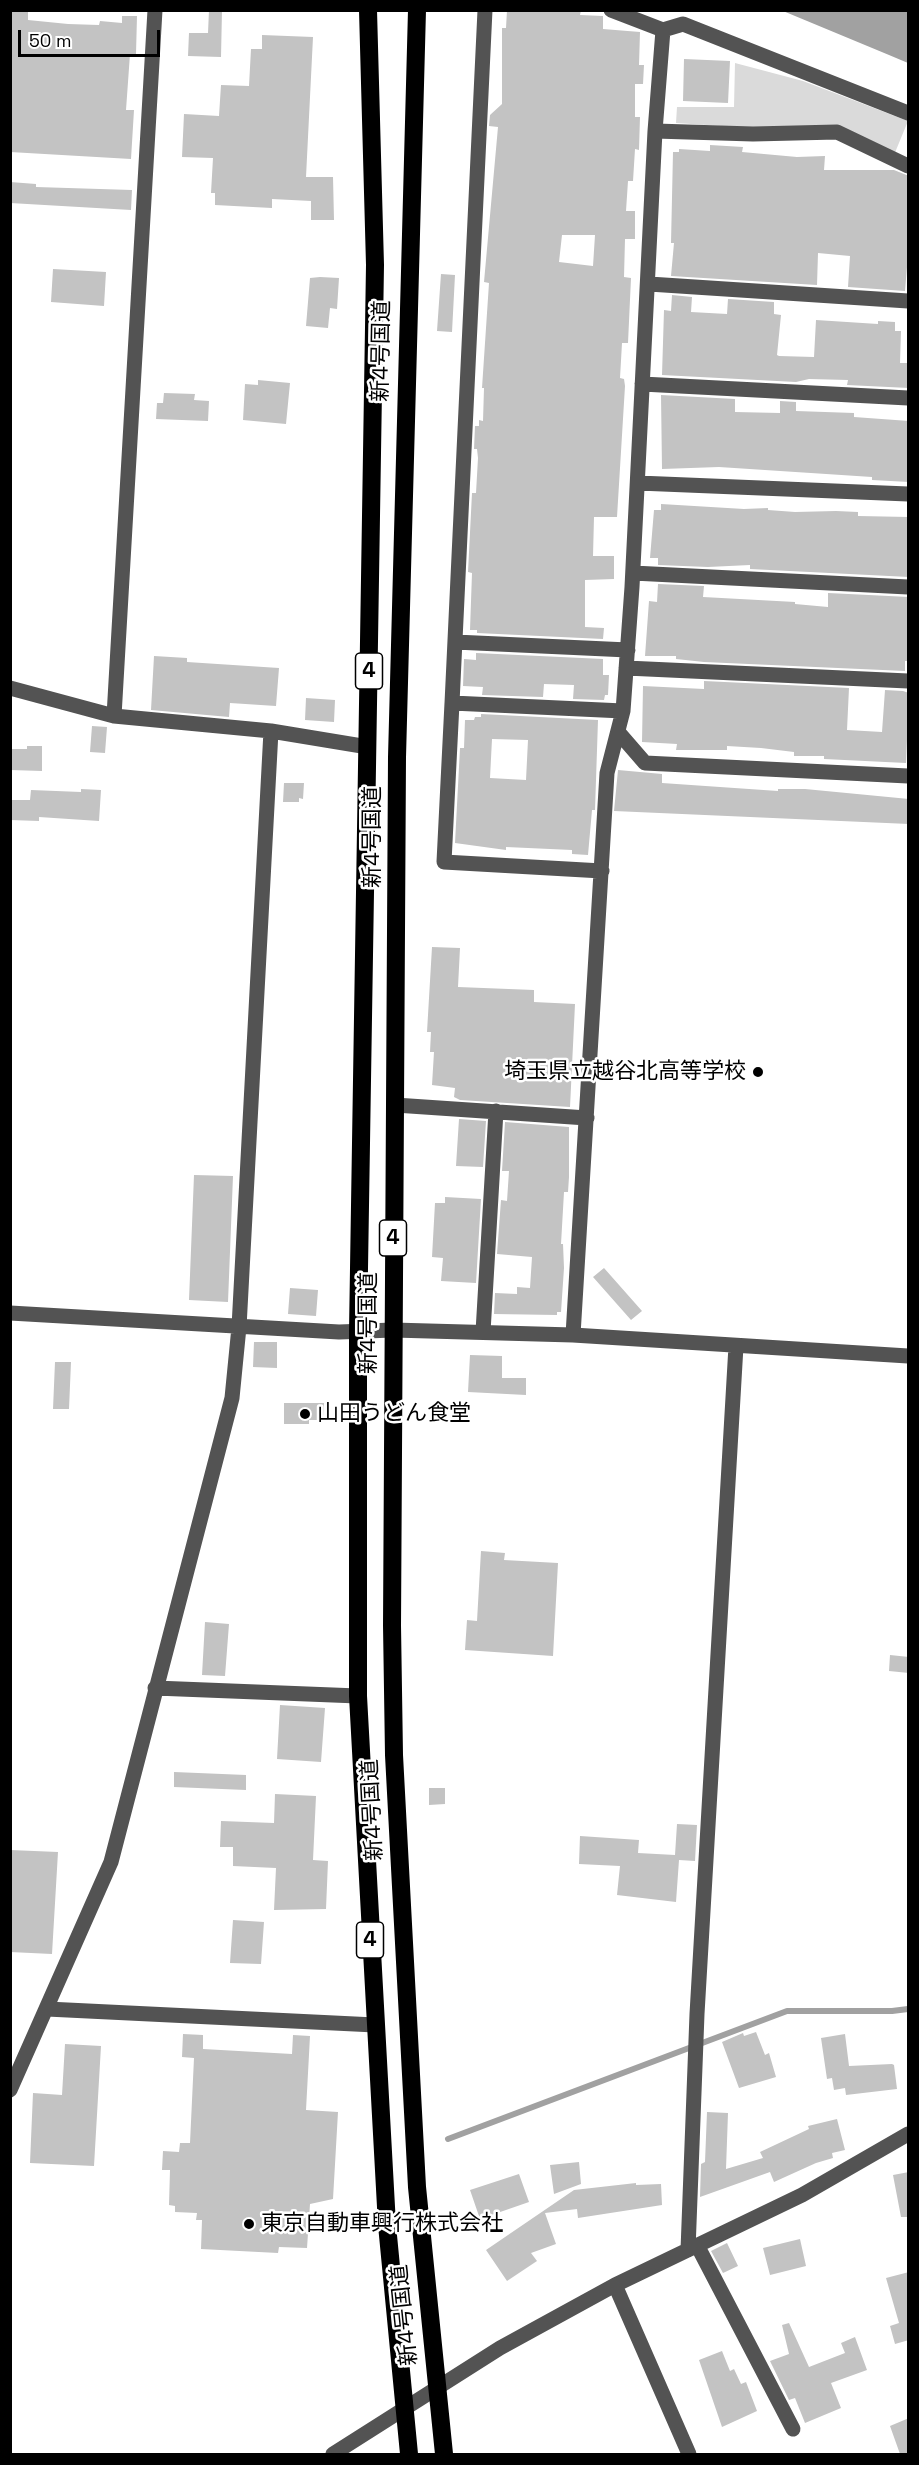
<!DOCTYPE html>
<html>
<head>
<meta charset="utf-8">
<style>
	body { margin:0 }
	#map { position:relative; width:919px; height:2465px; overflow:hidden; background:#fff; font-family:"Space Grotesk",sans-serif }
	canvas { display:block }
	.frame { position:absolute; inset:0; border:12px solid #000; pointer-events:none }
	.scale { position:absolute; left:18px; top:30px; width:142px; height:27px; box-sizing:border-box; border:3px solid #000; border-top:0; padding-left:8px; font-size:18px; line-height:21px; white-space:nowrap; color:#000; -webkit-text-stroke:4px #fff; paint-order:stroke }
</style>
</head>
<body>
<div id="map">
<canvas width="919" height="2465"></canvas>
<div class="frame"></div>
<div class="scale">50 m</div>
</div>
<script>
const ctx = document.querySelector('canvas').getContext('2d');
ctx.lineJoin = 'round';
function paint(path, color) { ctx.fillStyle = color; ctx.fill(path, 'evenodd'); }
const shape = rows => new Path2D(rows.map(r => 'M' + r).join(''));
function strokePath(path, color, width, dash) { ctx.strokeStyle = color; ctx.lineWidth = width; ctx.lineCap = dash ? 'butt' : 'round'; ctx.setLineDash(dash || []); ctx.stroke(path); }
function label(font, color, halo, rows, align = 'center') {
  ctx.font = font + ' "Space Grotesk","Noto Sans JP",sans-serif'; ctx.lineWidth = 5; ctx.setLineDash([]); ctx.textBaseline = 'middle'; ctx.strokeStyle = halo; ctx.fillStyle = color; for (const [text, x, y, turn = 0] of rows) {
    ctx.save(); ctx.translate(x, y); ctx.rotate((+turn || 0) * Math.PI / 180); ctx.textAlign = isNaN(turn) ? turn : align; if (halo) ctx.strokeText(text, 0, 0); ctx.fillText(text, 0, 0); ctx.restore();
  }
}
paint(shape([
	[735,63,803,81,908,121,894,155,837,129,753,128,676,123,677,107,734,107]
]), '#dadada');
paint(shape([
	[783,11,908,11,908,63,889,55]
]), '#a1a1a1');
strokePath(shape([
	[448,2139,787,2011,892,2011,908,2009]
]), '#a1a1a1', 6);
paint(shape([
	[10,10,28,10,28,20,68,24,99,25,100,21,122,23,122,16,137,16,136,54,130,54,126,110,134,110,131,159,10,152],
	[209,10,222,10,221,57,188,56,189,33,208,33],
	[507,10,581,10,580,15,603,16,603,29,640,32,639,65,644,65,643,84,635,84,635,117,640,117,639,150,635,149,633,181,628,181,626,211,635,211,635,239,625,239,624,277,631,278,628,343,622,343,620,378,624,379,625,386,617,517,594,517,593,556,614,556,614,579,585,580,585,627,604,628,603,639,477,633,477,630,470,630,472,573,468,572,472,493,476,493,478,458,477,449,474,449,475,426,479,426,479,420,483,421,484,388,482,388,489,283,484,282,498,127,489,126,490,115,502,104,502,28,506,28],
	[562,235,595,235,593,266,559,262],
	[262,35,313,37,306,177,333,177,334,220,311,220,311,201,272,199,272,208,215,205,215,193,211,193,213,158,182,157,184,114,219,116,221,85,249,86,251,49,262,49],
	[684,59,730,61,728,103,683,101],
	[710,145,743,147,742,152,797,157,825,156,824,170,894,170,909,176,909,243,905,291,848,287,850,256,818,253,817,285,671,276,674,243,671,243,673,152,679,152,679,149,710,151],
	[10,182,36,184,36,187,132,190,131,210,10,203],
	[53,269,106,272,104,306,51,302],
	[441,274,455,275,452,332,437,331],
	[320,277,339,278,337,309,330,308,328,328,306,326,310,278],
	[672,295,692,297,691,312,727,314,728,299,774,302,774,314,781,315,777,355,779,356,814,357,816,320,878,324,878,321,895,322,895,331,901,331,900,363,909,363,909,388,847,385,848,380,809,379,796,382,662,375,664,310,671,311],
	[258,380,290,383,286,424,243,420,245,384,258,385],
	[164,393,195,394,194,400,209,401,208,421,156,419,157,403,163,403],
	[661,395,735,399,735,412,780,413,780,401,796,402,796,411,854,413,854,417,909,421,909,482,872,480,872,477,719,467,662,469],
	[661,504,744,509,768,508,768,510,795,512,836,511,858,512,858,516,909,517,909,577,750,569,750,565,708,567,658,565,658,558,650,558,654,510,661,510],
	[658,584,704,586,703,597,795,602,795,604,828,607,828,593,909,597,909,661,905,661,905,671,704,662,676,659,676,656,645,656,649,601,657,602],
	[476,653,603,659,603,675,609,675,608,695,605,695,604,700,573,699,574,685,544,684,543,697,482,695,483,687,463,686,464,659,476,660],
	[154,656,187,658,187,662,279,668,276,706,230,703,229,717,151,710],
	[704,681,849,688,847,730,882,732,885,690,903,691,909,693,906,763,824,759,824,756,794,756,794,752,761,748,727,746,727,750,676,750,677,744,642,742,643,686,704,689],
	[306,698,335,700,334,722,305,720],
	[481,714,598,720,595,810,592,810,588,855,572,854,572,850,506,847,506,850,455,843,460,748,464,748,465,720,474,720,475,717,481,717],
	[492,739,528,740,526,780,490,778],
	[92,726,107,727,105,753,90,752],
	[27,746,42,746,42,771,10,770,10,749,27,749],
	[618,770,662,774,662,783,778,791,778,789,805,789,909,799,909,824,614,811],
	[284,783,304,783,303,799,299,798,299,802,283,802],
	[81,789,101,790,99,821,39,817,39,821,10,820,11,800,30,800,31,790,81,792],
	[432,947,460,948,458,987,534,990,534,1002,575,1004,570,1107,460,1100,454,1097,455,1088,432,1085,434,1052,430,1052,431,1032,427,1032],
	[459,1119,486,1121,483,1167,456,1166],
	[505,1122,569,1127,569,1177,568,1192,564,1192,561,1244,563,1244,564,1268,561,1312,557,1312,557,1315,494,1314,495,1293,517,1294,517,1287,530,1288,532,1257,497,1254,501,1200,507,1201,509,1171,502,1171],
	[194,1175,233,1176,228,1302,189,1300],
	[445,1197,481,1199,476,1283,441,1281,443,1258,432,1257,435,1203,445,1203],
	[604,1268,642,1311,631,1320,593,1277],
	[290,1288,318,1290,316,1316,288,1314],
	[254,1342,277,1342,277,1368,253,1367],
	[470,1355,502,1356,502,1378,526,1378,526,1395,468,1392],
	[55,1362,71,1362,69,1409,53,1409],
	[284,1403,324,1403,323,1420,309,1420,309,1424,284,1424],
	[481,1551,505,1553,504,1560,558,1563,553,1656,465,1650,467,1620,477,1621],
	[205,1622,229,1624,225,1676,202,1675],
	[890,1655,909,1657,909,1673,889,1671],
	[280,1705,325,1708,321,1762,277,1759],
	[174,1772,246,1775,246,1790,174,1787],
	[429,1788,445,1788,445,1804,429,1805],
	[275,1794,316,1796,313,1860,328,1861,326,1909,274,1910,276,1868,233,1866,233,1847,220,1847,221,1821,274,1823],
	[677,1824,697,1825,695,1861,679,1860,676,1902,617,1895,620,1866,579,1864,580,1836,639,1840,638,1853,675,1855],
	[10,1850,58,1852,52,1954,10,1952],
	[233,1920,264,1922,261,1964,230,1963],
	[756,2032,765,2055,769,2053,776,2077,739,2088,722,2042,743,2033,744,2036],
	[183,2034,203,2035,203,2049,292,2054,293,2035,310,2036,306,2110,338,2112,333,2199,310,2204,307,2248,279,2247,278,2253,201,2249,202,2220,196,2220,197,2213,175,2212,175,2206,169,2205,170,2170,162,2170,163,2151,179,2152,180,2143,190,2143,194,2058,182,2057],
	[845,2034,849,2066,892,2064,894,2065,897,2089,846,2095,845,2088,834,2090,832,2078,827,2079,821,2038],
	[65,2044,101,2046,94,2166,30,2163,33,2093,62,2095],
	[707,2112,728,2113,726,2169,763,2158,760,2152,809,2129,808,2126,837,2119,845,2150,832,2153,833,2158,816,2163,774,2182,770,2172,700,2197,701,2164,705,2162],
	[579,2162,581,2184,554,2194,550,2165],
	[909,2172,909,2217,901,2217,893,2175],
	[519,2174,529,2202,480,2219,470,2190],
	[636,2183,636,2185,661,2184,662,2205,578,2218,577,2209,545,2213,556,2244,531,2253,537,2261,507,2281,486,2250,574,2190],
	[800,2239,806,2266,770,2275,763,2248],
	[727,2243,738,2266,723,2273,711,2251],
	[909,2272,909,2340,895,2344,890,2326,899,2323,886,2278],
	[789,2323,809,2367,845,2353,841,2343,855,2337,867,2370,831,2383,841,2408,805,2423,795,2398,789,2400,770,2361,789,2354,782,2325],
	[722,2351,730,2371,734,2369,741,2384,746,2382,757,2411,722,2427,699,2360],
	[909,2418,909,2454,900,2454,890,2426]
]), '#c3c3c3');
strokePath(shape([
	[611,10,663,30],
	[655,131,753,134,837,132,908,166],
	[649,284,908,301],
	[642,384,908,398],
	[638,483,908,494],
	[633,573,908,587],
	[455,642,628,650],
	[626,668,908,681],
	[10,688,114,716,271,731,368,747],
	[452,703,485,10],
	[114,716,155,10],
	[619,733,645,763,908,776],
	[602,871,444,862,452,703,623,711],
	[395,1105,587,1118],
	[10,1313,339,1332,393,1330,573,1335,908,1356],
	[483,1332,496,1111],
	[573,1335,607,773,623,711,632,587,655,131,663,30,683,24,908,113],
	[155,1688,358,1696],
	[47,2009,375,2025],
	[10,2090,111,1862,232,1398,239,1327,271,731],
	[697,2245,793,2429],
	[688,2250,697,2014,736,1346],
	[615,2285,689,2454],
	[333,2454,500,2348,615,2285,802,2195,908,2134]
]), '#535353', 15);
strokePath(shape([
	[368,10,375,265,358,1331,358,1696,387,2225,409,2454],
	[417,10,397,757,392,1625,394,1755,417,2187,444,2454]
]), '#000', 18);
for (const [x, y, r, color] of [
	[758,1072,6,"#000"],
	[305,1414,6,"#000"],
	[249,2224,6,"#000"]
]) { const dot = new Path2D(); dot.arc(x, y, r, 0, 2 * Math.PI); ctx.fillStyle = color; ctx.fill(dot); strokePath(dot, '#fff', 2); }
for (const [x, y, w] of [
	[369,671,27],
	[393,1238,27],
	[370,1940,27]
]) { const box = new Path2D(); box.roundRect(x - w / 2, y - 18, w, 36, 4.5); ctx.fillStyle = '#fff'; ctx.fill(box); strokePath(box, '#000', 1.5); }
label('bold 21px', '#000', null, [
	["4",369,671],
	["4",393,1238],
	["4",370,1940]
]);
label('22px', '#000', '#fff', [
	["新4号国道",382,351,-89],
	["新4号国道",373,837,-90],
	["新4号国道",369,1323,-90],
	["新4号国道",373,1810,-93],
	["新4号国道",405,2315,-96]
]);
label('22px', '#000', '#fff', [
	["埼玉県立越谷北高等学校",746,1072,"right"],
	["山田うどん食堂",317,1414],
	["東京自動車興行株式会社",261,2224]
], 'left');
</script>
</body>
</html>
